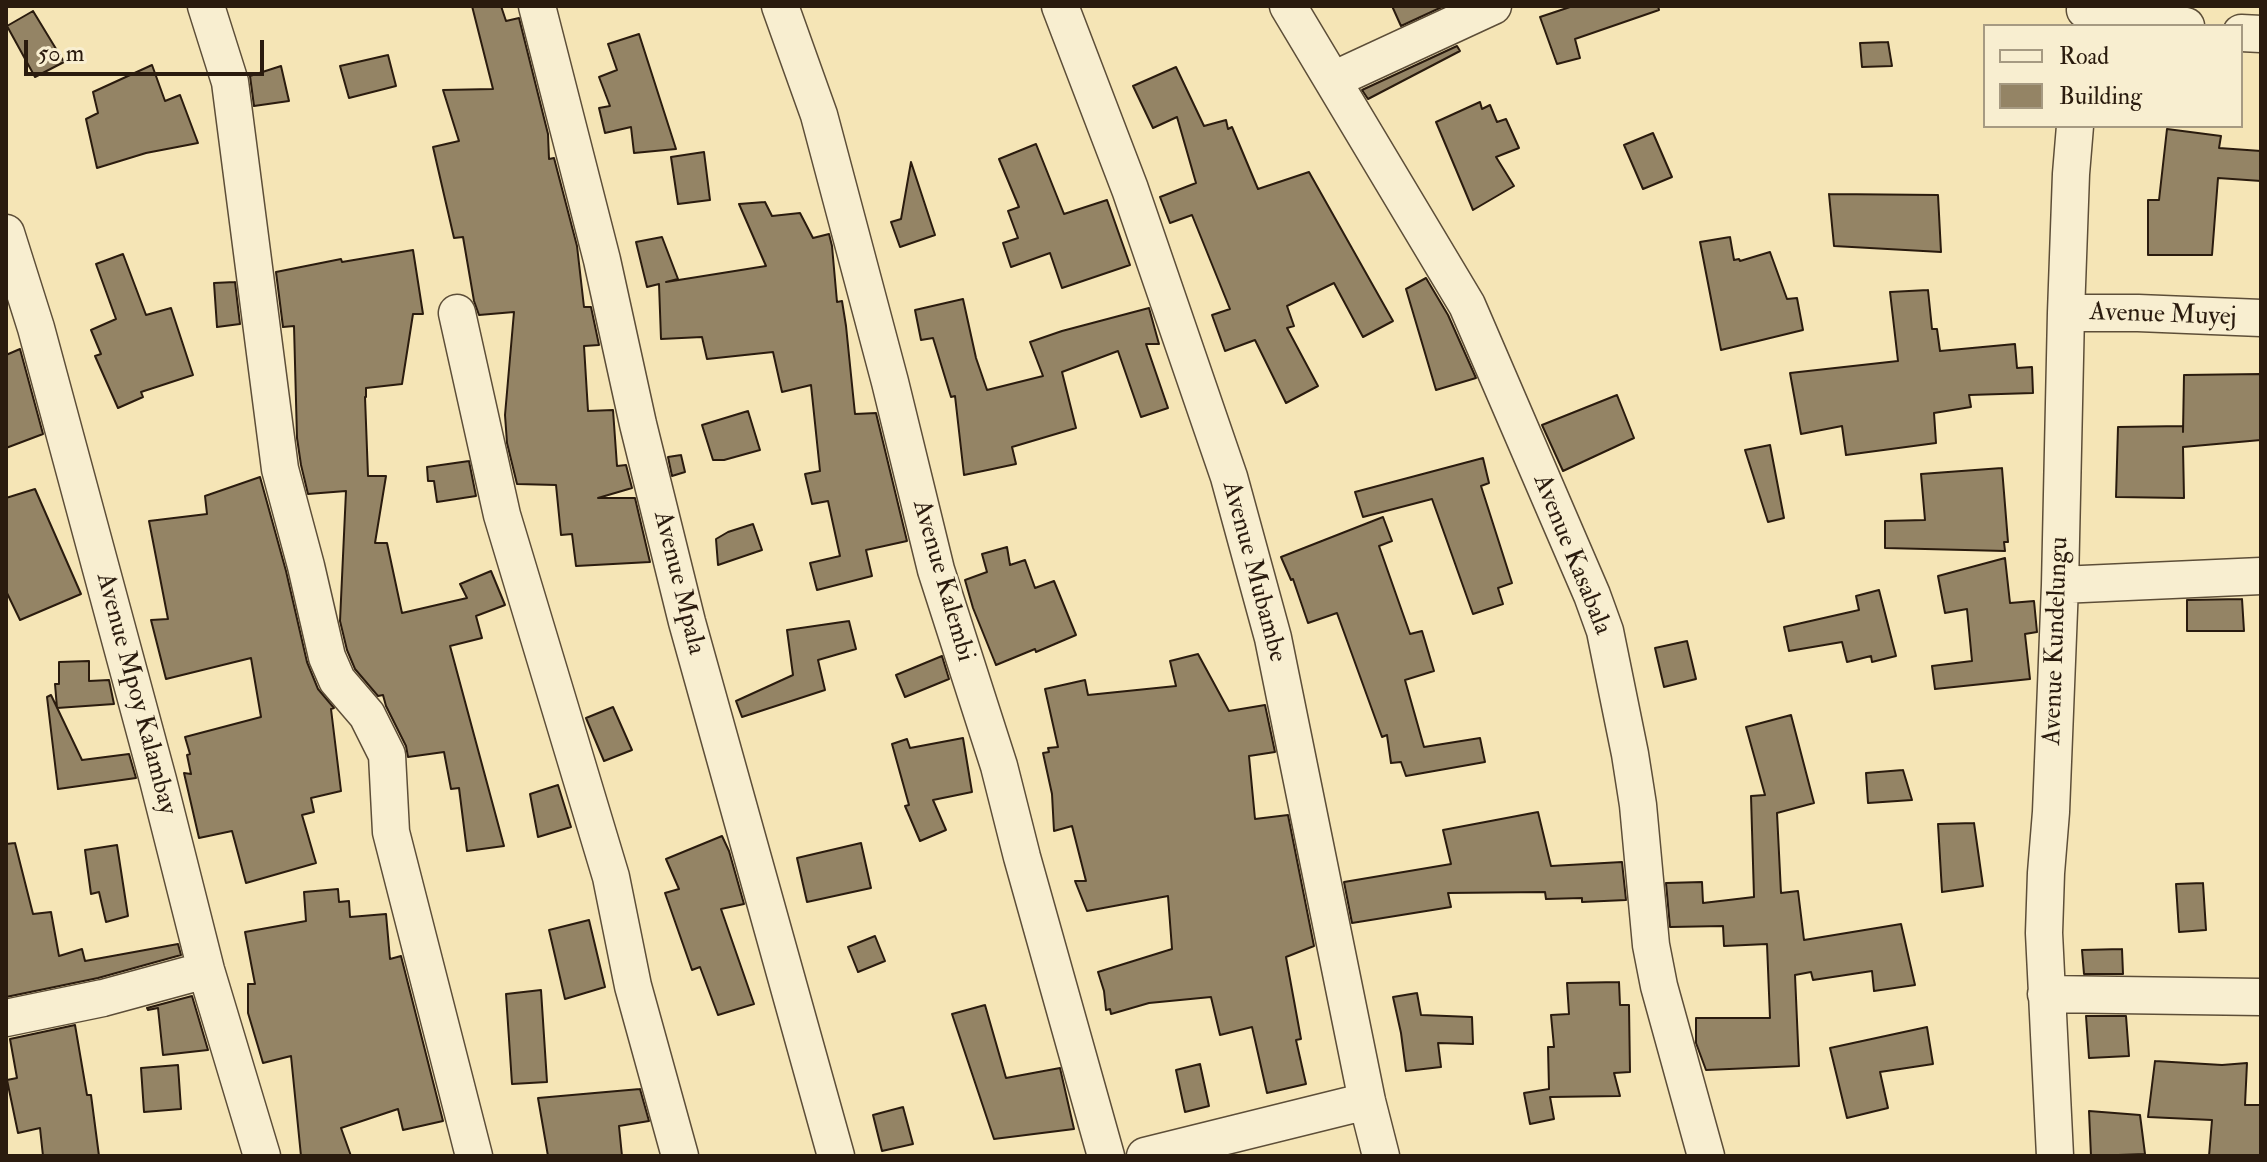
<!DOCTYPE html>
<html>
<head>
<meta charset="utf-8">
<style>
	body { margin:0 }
	#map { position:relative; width:2267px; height:1162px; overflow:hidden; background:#f5e5b6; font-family:"IM FELL Double Pica",serif }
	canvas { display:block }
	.frame { position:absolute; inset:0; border:8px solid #2a1b0e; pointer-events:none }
	.legend { position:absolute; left:1983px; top:24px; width:260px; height:104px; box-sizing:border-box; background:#f8eed0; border:2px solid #a69a82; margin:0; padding:10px 14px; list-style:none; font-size:24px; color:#2a1b0e }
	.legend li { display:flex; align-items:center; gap:16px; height:40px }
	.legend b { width:40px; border:2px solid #a69a82 }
	.scale { position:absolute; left:24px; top:40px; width:240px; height:36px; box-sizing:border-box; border:4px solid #2a1b0e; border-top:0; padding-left:10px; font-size:24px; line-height:28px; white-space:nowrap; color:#2a1b0e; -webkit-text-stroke:6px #f8eed0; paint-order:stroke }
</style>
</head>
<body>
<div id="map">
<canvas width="2267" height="1162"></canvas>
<div class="frame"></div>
<ul class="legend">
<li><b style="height:10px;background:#f8eed0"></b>Road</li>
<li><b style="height:22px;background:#948465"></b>Building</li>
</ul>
<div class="scale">50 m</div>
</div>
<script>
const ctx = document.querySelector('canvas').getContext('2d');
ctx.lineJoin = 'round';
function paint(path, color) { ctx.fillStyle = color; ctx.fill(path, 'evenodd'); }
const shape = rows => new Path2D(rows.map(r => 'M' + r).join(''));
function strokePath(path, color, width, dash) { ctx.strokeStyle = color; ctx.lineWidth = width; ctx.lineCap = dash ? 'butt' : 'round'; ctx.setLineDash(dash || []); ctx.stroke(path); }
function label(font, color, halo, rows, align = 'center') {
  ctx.font = font + ' "IM FELL Double Pica",serif'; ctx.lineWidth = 6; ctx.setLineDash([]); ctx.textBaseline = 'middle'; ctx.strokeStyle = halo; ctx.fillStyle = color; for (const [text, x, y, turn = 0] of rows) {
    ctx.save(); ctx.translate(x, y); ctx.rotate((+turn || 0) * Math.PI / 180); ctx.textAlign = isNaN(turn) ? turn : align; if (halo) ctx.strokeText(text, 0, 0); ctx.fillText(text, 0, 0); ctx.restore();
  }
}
const building = shape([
	[472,6,501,6,506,21,519,18,548,134,549,159,554,158,577,246,584,307,591,307,599,345,584,346,588,411,613,410,617,466,626,465,632,488,598,498,635,498,650,562,576,566,572,534,561,535,556,485,517,484,507,443,505,415,514,312,479,315,474,301,463,237,454,238,433,147,459,141,443,90,493,89,472,6],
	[1392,6,1441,6,1442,7,1401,26,1392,6],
	[1573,6,1658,6,1659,10,1575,39,1580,58,1557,64,1540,17,1573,6],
	[33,11,64,62,35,77,7,26,33,11],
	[639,34,676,149,634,153,631,127,605,133,599,108,610,106,599,77,617,70,608,44,639,34],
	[1888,42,1892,66,1862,67,1860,43,1888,42],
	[1457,46,1460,51,1368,99,1362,90,1457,46],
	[388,55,396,86,349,98,340,66,388,55],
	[152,65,165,101,180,95,198,143,146,153,97,168,86,119,98,113,93,92,152,65],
	[281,66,289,101,254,106,250,76,281,66],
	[1176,67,1204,126,1226,120,1228,129,1232,127,1258,189,1309,172,1393,321,1363,337,1334,283,1287,306,1294,326,1287,328,1318,386,1286,403,1255,340,1225,351,1212,315,1230,309,1192,215,1170,223,1160,197,1196,183,1177,117,1153,128,1133,86,1176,67],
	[1480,102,1482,109,1490,105,1497,122,1506,119,1519,148,1496,157,1514,186,1473,210,1436,122,1480,102],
	[2167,129,2221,136,2219,148,2261,151,2261,181,2218,178,2212,255,2148,255,2148,200,2159,200,2167,129],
	[1653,133,1672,177,1643,189,1624,145,1653,133],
	[1036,144,1064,214,1107,200,1130,265,1062,288,1050,253,1011,267,1003,243,1018,238,1008,211,1019,207,999,159,1036,144],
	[704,152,710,200,678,204,671,157,704,152],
	[911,162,935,235,900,247,891,222,901,219,911,162],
	[1829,194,1938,195,1941,252,1834,246,1829,194],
	[765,202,772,216,800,213,813,238,829,234,832,246,837,302,842,301,846,326,855,414,876,413,907,541,866,550,872,576,817,590,810,563,840,556,828,501,812,504,805,474,820,471,811,385,782,392,773,352,707,359,702,337,661,339,659,284,647,287,636,242,662,237,678,279,666,282,766,266,739,204,765,202],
	[1730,237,1734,260,1739,259,1740,261,1770,252,1787,299,1797,298,1803,330,1721,350,1700,242,1730,237],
	[413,250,423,314,413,314,402,384,366,388,366,397,365,397,368,476,386,476,375,543,387,543,402,613,467,598,460,584,491,571,505,605,476,616,482,638,450,646,504,846,467,851,459,788,451,789,444,752,408,757,406,746,386,706,383,695,378,696,355,669,347,650,340,621,346,491,308,494,301,465,297,438,294,326,283,327,276,272,341,259,342,262,413,250],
	[123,254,146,315,171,308,193,375,141,392,143,397,118,408,95,356,101,354,91,330,116,319,96,264,123,254],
	[1426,278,1448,315,1476,378,1436,390,1406,289,1426,278],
	[235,282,240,324,217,327,214,283,235,282],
	[1928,290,1932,329,1937,329,1940,351,2015,344,2017,368,2032,367,2033,393,1969,395,1971,407,1934,413,1936,443,1846,455,1842,426,1801,434,1790,373,1898,361,1890,292,1928,290],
	[963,299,976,358,987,390,1043,376,1030,342,1062,331,1149,308,1159,344,1146,344,1168,408,1141,417,1118,351,1062,372,1076,428,1012,447,1016,464,964,475,955,396,951,397,933,338,921,340,915,310,963,299],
	[20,349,43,434,6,448,6,355,20,349],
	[2261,374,2261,440,2183,447,2184,498,2116,497,2118,427,2183,426,2183,432,2184,375,2261,374],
	[1617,395,1634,438,1563,471,1542,425,1617,395],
	[748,411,760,450,724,460,713,460,702,425,748,411],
	[1770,445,1784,518,1768,522,1745,450,1770,445],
	[681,455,685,472,672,476,668,457,681,455],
	[1483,458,1489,483,1481,486,1512,583,1498,588,1503,604,1473,614,1432,499,1363,517,1355,492,1483,458],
	[469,461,476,496,437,502,434,481,428,481,427,467,469,461],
	[2002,468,2008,542,2004,542,2005,551,1885,548,1885,521,1925,520,1921,474,2002,468],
	[260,477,286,571,307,662,318,689,334,708,331,709,341,791,311,798,314,812,302,815,316,863,246,883,232,831,199,838,184,773,191,774,187,755,190,754,185,737,261,717,251,658,166,679,151,620,168,619,149,521,207,514,205,496,260,477],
	[35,489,81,594,20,620,6,591,6,498,35,489],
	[1383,517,1392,541,1379,546,1410,634,1422,631,1434,671,1405,680,1424,747,1480,738,1485,762,1406,776,1401,762,1391,763,1387,735,1382,737,1337,613,1308,623,1293,579,1291,580,1281,557,1383,517],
	[753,524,762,550,718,565,716,539,728,532,753,524],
	[1007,547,1010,565,1025,560,1035,588,1054,581,1076,635,1036,652,1035,649,996,665,973,608,965,580,987,572,982,554,1007,547],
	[2005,558,2010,603,2034,601,2037,632,2025,634,2030,679,1935,689,1932,666,1972,661,1967,609,1945,613,1938,576,2005,558],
	[1879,590,1896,656,1872,662,1871,656,1847,662,1842,642,1789,651,1784,627,1859,610,1856,596,1879,590],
	[2242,599,2244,631,2187,631,2187,600,2242,599],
	[849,621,856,649,818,660,825,690,742,717,736,701,793,675,787,630,849,621],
	[1687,641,1696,679,1664,687,1655,648,1687,641],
	[1198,654,1229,711,1265,705,1275,752,1249,756,1255,819,1288,815,1314,946,1286,957,1301,1039,1296,1040,1306,1084,1267,1093,1252,1027,1220,1035,1211,997,1149,1003,1111,1014,1110,1009,1106,1010,1104,991,1098,972,1172,949,1168,896,1087,911,1075,881,1086,881,1072,826,1054,831,1052,794,1043,753,1049,752,1048,748,1058,747,1045,689,1085,680,1088,695,1176,686,1170,661,1198,654],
	[942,656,949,679,905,697,896,675,942,656],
	[89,661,89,681,109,680,114,704,57,708,55,684,59,684,59,662,89,661],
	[51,695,82,760,129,754,136,778,58,789,47,697,51,695],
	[613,707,632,750,604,761,586,718,613,707],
	[1791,715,1814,803,1777,813,1781,893,1798,891,1804,940,1901,924,1915,985,1874,991,1872,971,1813,980,1811,972,1795,975,1799,1066,1706,1070,1696,1043,1696,1018,1770,1018,1767,944,1724,946,1723,926,1670,927,1666,883,1702,882,1703,903,1754,897,1751,796,1765,795,1746,727,1791,715],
	[963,738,972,792,933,800,946,830,920,841,905,806,909,805,892,744,907,739,910,748,963,738],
	[1903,770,1912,800,1868,803,1866,773,1903,770],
	[558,785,571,827,538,837,530,794,558,785],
	[1538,812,1551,866,1622,862,1626,900,1582,902,1582,898,1546,899,1545,892,1448,893,1451,907,1352,923,1344,882,1451,864,1443,830,1538,812],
	[1974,823,1983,886,1942,892,1938,824,1974,823],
	[722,836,729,851,744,904,721,909,754,1004,718,1015,700,967,692,970,665,893,679,889,666,859,722,836],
	[15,843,33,914,51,912,59,956,82,949,85,961,178,944,181,955,98,978,6,997,6,844,15,843],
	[861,843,871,888,807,902,797,858,861,843],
	[117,845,128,916,106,922,99,892,91,894,85,850,117,845],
	[2203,883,2206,930,2179,932,2176,884,2203,883],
	[338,889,339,902,349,901,350,917,386,914,390,959,401,956,443,1121,403,1130,398,1109,341,1128,351,1156,301,1156,291,1056,263,1063,248,1013,248,984,255,984,245,932,306,921,304,892,338,889],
	[589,920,605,987,565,999,549,930,589,920],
	[875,936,885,961,858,972,848,947,875,936],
	[2122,949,2123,974,2084,974,2082,950,2122,949],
	[1619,982,1620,1005,1629,1005,1630,1072,1614,1073,1620,1096,1550,1097,1554,1119,1530,1124,1524,1093,1549,1089,1548,1047,1554,1047,1551,1015,1569,1014,1567,983,1619,982],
	[541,990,547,1082,512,1084,506,994,541,990],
	[1417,993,1421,1015,1472,1017,1473,1044,1438,1043,1441,1067,1406,1071,1401,1033,1393,997,1417,993],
	[192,996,208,1050,163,1055,158,1008,148,1010,147,1008,192,996],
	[985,1005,1006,1078,1060,1068,1074,1129,994,1139,952,1014,985,1005],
	[2086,1016,2126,1016,2129,1056,2089,1058,2086,1016],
	[75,1025,87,1095,91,1095,99,1156,43,1156,40,1128,18,1133,7,1080,17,1078,10,1039,75,1025],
	[1927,1027,1933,1064,1880,1072,1888,1108,1847,1118,1830,1048,1927,1027],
	[2155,1061,2222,1065,2247,1063,2245,1105,2261,1105,2261,1156,2209,1156,2212,1120,2148,1117,2155,1061],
	[1200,1064,1209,1106,1185,1112,1176,1070,1200,1064],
	[178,1065,181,1109,144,1112,141,1068,178,1065],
	[640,1089,649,1121,619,1126,622,1156,548,1156,538,1098,640,1089],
	[903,1107,913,1144,882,1151,873,1115,903,1107],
	[2089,1111,2140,1115,2145,1154,2091,1156,2089,1111]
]);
paint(building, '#948465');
strokePath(building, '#2a1b0e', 2);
const minor = shape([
	[206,6,230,82,280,469,306,566,327,657,337,680,367,715,387,755,391,832,474,1156],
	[537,6,602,260,638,424,687,622,836,1156],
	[780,6,819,115,890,382,936,570,999,766,1022,857,1106,1156],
	[1060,6,1130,189,1229,477,1273,638,1367,1101,1381,1156],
	[1288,6,1467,305,1592,595,1605,631,1630,754,1638,805,1651,945,1659,986,1706,1156],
	[2085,10,2186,26],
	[2241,33,2261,34],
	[1333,80,1493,6],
	[6,233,36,328,158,780,206,970,262,1156],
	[457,313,502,515,611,877,633,986,680,1156],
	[2066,313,2138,313,2261,318],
	[2060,585,2261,576],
	[2046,994,2261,997],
	[6,1018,103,998,206,970],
	[1145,1156,1367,1101],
	[2055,1156,2044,933,2046,873,2051,812,2060,585,2066,313,2071,174,2075,126]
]);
strokePath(minor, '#5d4e38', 39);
strokePath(minor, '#f8eed0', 36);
label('26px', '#2a1b0e', '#f8eed0', [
	["Avenue Muyej",2163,316,2],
	["Avenue Kasabala",1571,555,68],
	["Avenue Mubambe",1253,572,75],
	["Avenue Kalembi",942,581,74],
	["Avenue Mpala",678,583,76],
	["Avenue Kundelungu",2057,641,-88],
	["Avenue Mpoy Kalambay",135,694,75]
]);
</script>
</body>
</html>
